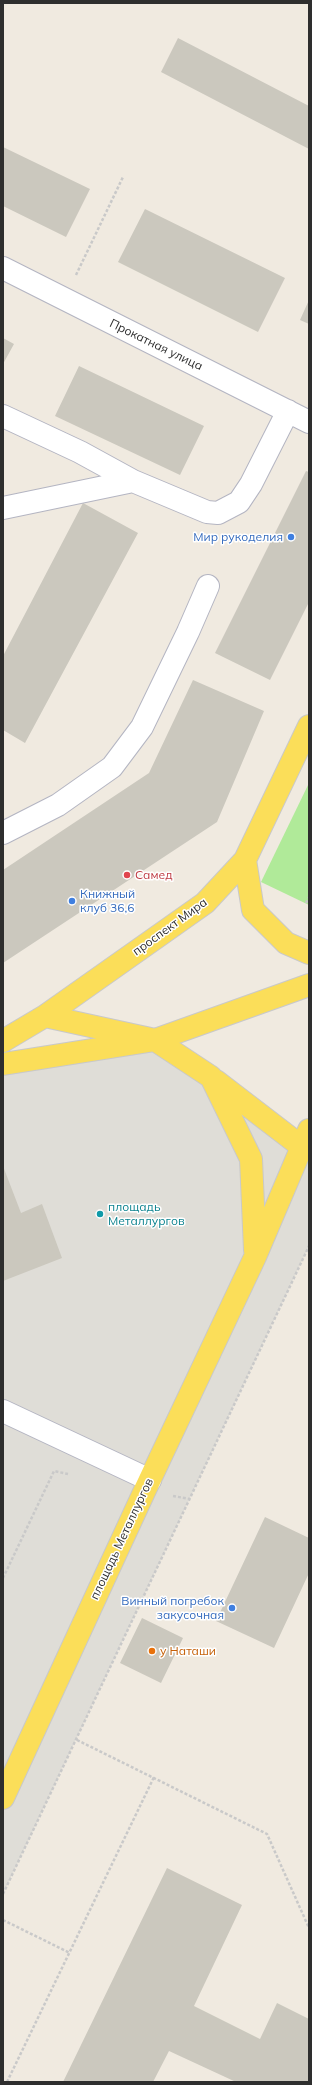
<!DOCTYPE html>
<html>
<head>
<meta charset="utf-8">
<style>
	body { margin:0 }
	#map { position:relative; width:312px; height:2085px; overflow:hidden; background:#f0eae0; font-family:Mulish,sans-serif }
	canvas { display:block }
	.frame { position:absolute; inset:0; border:4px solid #2e2e2e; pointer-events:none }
</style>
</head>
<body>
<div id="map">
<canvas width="312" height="2085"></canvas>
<div class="frame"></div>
</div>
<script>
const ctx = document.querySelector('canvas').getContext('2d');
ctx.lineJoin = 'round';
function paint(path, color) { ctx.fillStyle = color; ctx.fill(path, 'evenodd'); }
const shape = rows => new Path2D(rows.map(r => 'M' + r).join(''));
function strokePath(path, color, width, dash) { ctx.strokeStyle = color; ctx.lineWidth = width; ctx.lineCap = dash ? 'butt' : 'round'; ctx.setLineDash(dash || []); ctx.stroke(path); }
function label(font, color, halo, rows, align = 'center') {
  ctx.font = font + ' Mulish,sans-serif'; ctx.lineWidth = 3; ctx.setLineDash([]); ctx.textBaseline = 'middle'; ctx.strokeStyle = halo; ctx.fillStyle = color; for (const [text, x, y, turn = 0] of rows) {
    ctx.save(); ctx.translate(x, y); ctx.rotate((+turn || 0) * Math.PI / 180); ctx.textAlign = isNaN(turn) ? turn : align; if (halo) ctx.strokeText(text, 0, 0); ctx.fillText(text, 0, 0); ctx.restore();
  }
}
paint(shape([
	[309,783,309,905,261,882]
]), '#b0ea99');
paint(shape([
	[155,1040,309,1156,309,1246,3,1894,3,1064]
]), '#dfddd7');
paint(shape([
	[178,38,309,106,309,149,161,72],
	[3,147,90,189,66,237,3,206],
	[145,209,285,278,258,332,118,262],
	[309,300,309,324,300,320],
	[3,338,14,344,3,364],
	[79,366,204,426,180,475,55,416],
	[306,471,309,472,309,602,270,680,215,653],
	[83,503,138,533,25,743,3,730,3,656],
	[193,680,264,711,217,822,3,963,3,870,149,773],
	[3,1166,21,1213,42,1204,62,1258,3,1281],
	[265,1517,309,1538,309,1573,274,1648,216,1621],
	[142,1618,183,1638,161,1683,120,1663],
	[167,1868,242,1905,194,2006,260,2039,277,2003,309,2019,309,2082,236,2082,169,2051,153,2082,63,2082]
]), '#cbc8be');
const minor = shape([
	[3,268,309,422],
	[3,416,80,452,133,481,207,512,218,513,239,502,251,484,288,411],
	[3,508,133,481],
	[3,833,58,805,112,767,142,727,188,632,208,586],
	[3,1411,150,1480]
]);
const major = shape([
	[245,860,253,910,286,943,309,953],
	[45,1016,155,1040,211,1077,251,1159,255,1250],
	[3,1041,45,1016,205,903,245,860,309,726],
	[3,1064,155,1040,309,985],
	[216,1081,302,1147],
	[3,1798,145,1490,255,1257,309,1130]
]);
strokePath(minor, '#b4b5c2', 24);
strokePath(major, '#c9c9c9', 24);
strokePath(shape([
	[76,275,123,177],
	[306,903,309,897],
	[173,1496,190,1499],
	[3,1578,54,1471,68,1474],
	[77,1740,267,1834,309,1928],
	[3,1894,309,1246],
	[3,1920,70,1953],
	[7,2082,154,1777]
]), '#c9c9c9', 2.5, [3, 2]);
strokePath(minor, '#fff', 22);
strokePath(major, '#fbde59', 22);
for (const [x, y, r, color] of [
	[291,537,4,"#3f7fe0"],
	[127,875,4,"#e0444e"],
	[72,901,4,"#3f7fe0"],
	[100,1214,4,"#0f9aa8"],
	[232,1608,4,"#3f7fe0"],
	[152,1651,4,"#e8710a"]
]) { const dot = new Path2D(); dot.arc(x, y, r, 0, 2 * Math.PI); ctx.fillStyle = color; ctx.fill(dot); strokePath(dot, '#fff', 1.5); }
label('12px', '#2e2e2e', '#fff', [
	["Прокатная улица",156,345,26],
	["проспект Мира",170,927,-36],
	["площадь Металлургов",122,1539,-65]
]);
label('12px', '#366cbe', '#fff', [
	["Мир рукоделия",283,537],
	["Книжный",80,894,"left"],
	["клуб 36,6",80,908,"left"],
	["Винный погребок",224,1601],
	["закусочная",224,1615]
], 'right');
label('12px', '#be3a42', '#fff', [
	["Самед",135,875]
], 'left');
label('12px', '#0d838f', '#fff', [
	["площадь",108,1207],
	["Металлургов",108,1221]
], 'left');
label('12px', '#c56008', '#fff', [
	["у Наташи",160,1651]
], 'left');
</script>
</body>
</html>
